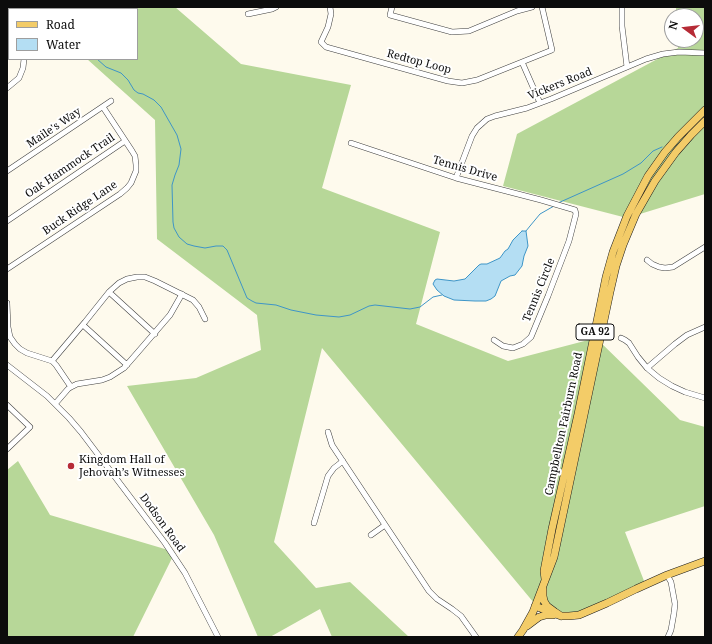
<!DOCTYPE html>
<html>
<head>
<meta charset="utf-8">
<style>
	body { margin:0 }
	#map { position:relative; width:712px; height:644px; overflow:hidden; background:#fefaed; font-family:"Noto Serif",serif }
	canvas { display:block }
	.frame { position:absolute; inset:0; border:8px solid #0c0c0c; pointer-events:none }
	.legend { position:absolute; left:8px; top:8px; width:130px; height:52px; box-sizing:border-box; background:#fff; border:1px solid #9e9e9e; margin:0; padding:5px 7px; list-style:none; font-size:12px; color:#0c0c0c }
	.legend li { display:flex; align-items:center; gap:8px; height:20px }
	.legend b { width:20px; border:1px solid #9e9e9e }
	.north { position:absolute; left:664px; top:8px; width:40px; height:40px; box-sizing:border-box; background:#fff; border:1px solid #9e9e9e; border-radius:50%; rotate:285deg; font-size:11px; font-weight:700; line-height:16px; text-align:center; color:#0c0c0c }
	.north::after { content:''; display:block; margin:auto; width:14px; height:18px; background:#b62b36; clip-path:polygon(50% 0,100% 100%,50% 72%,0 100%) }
</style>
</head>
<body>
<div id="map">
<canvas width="712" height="644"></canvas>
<div class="frame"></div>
<ul class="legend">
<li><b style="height:5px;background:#f3cc68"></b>Road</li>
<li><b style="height:11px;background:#b4def3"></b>Water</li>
</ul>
<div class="north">N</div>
</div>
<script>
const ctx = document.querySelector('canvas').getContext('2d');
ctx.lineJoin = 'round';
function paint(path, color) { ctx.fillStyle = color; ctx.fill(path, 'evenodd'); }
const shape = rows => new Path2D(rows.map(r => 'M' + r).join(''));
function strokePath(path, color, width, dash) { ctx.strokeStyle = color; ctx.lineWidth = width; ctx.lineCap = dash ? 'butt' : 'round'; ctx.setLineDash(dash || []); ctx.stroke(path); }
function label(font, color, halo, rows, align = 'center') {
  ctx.font = font + ' "Noto Serif",serif'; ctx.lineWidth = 4; ctx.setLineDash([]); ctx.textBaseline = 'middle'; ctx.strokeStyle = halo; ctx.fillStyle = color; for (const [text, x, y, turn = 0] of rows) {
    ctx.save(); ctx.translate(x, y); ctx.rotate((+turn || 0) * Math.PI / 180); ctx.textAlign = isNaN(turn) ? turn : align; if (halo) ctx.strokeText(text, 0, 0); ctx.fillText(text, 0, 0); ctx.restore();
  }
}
paint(shape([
	[34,7,175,7,241,64,351,85,322,188,440,232,416,324,508,361,596,338,680,420,705,427,705,506,625,532,646,586,574,614,558,613,534,603,322,348,274,542,316,588,350,582,409,637,332,637,320,609,270,637,258,637,214,535,127,386,196,378,261,350,257,315,157,239,155,120,87,59,137,59,137,9,36,9],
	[676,7,705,7,705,194,627,218,503,186,517,134,678,48,678,40,696,40,696,16,676,16],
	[18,461,50,515,175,552,133,637,7,637,8,518,7,517,7,470]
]), '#b7d798');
const water = shape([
	[522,231,526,231,528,246,524,256,522,266,515,275,510,276,501,281,495,296,491,299,486,301,475,301,454,300,444,296,437,290,433,284,435,280,437,279,454,281,465,279,479,265,481,264,487,264,500,258,505,251,508,249,513,240,522,231]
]);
paint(water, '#b4def3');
strokePath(water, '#3e95c7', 1);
strokePath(shape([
	[46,7,50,9],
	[97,59,106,67,121,73,128,80,134,90,138,93,143,94,154,100,161,107,177,135,181,149,179,165,175,175,172,185,173,222,174,228,179,237,187,244,194,246,205,248,216,246,223,246,227,250,247,298,252,301,256,303,276,305,291,310,316,315,339,317,350,315,369,306,375,305,410,309,420,307,433,297,442,295],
	[558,203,623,174,641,163,653,151,662,147],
	[526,231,530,226,540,214,554,206]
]), '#3e95c7', 1);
const minor = shape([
	[330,7,331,14,328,27,321,42,326,47,448,81,462,83,477,80,552,50,542,7],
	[392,7,390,15,452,32,469,31,517,11,532,7],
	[622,7,622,26,627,67],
	[248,14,272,9,276,7],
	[7,28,9,31],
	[7,38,9,36],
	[522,62,540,103],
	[7,88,19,78,23,68,24,59],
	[351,143,456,178,541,200,575,210,576,214,569,241,548,296,531,337,523,344,513,348,503,346,494,340],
	[7,171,111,101],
	[456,178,472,136,477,128,487,119,495,116,527,108,551,99,646,59,663,54,679,52,705,53],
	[7,221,125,141],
	[647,260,652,264,659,267,665,268,673,267,705,247],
	[7,269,120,194,127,188,131,183,136,171,136,165,135,156,132,151,103,107],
	[109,292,155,334],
	[7,303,8,327,10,337,15,344,20,349,27,353,52,361,56,365,71,387],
	[83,325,127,365],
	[621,338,625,340,629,343,638,357,647,368,659,378,672,386,685,392,705,398],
	[52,361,85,322,109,292,119,283,127,279,137,277,145,277,155,281,193,300,199,307,205,319],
	[7,365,47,396,69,418,81,432,165,543,185,573,218,637],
	[647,368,675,344,687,335,705,327],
	[55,404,68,389,71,387,77,384,102,380,110,377,124,368,138,352,170,315,182,294],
	[7,405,30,427,7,449],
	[328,432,332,445,429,591,437,599,452,609,461,616,476,637],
	[314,523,328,476,334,468,343,461],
	[371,535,385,525],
	[667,575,671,582,675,604,674,613,671,630,668,637]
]);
const major = shape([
	[545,579,544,571,552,529,578,414,606,277,613,252,627,216,648,176,665,152,678,137,705,110],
	[543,589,543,596,544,601,547,606,555,612,561,616],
	[535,606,561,616,569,616,579,615,607,603,636,589,667,575,705,561],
	[527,626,539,617,546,615,553,615],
	[518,637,523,630,533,612,554,557,610,292,616,266,623,245,636,214,655,181,676,152,691,135,705,121]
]);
strokePath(minor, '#3f3f3f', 6);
strokePath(major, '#1d1d1d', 8);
strokePath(minor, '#fff', 5);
strokePath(major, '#f3cc68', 7);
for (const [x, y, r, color] of [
	[71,466,4,"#b62b36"]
]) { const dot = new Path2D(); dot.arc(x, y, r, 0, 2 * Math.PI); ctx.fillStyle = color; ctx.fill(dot); strokePath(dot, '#fff', 1.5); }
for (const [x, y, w] of [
	[595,332,38]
]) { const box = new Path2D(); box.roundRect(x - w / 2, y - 8, w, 16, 3); ctx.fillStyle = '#fff'; ctx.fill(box); strokePath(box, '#0c0c0c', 1); }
label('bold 10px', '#0c0c0c', null, [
	["GA 92",595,332]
]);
label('11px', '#0c0c0c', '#fff', [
	["Redtop Loop",419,62,15],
	["Vickers Road",560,84,-22],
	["Maile's Way",54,128,-34],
	["Oak Hammock Trail",70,166,-34],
	["Tennis Drive",465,169,16],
	["Buck Ridge Lane",80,208,-34],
	["Tennis Circle",539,290,-68],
	["Campbellton Fairburn Road",564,424,-78],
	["Dodson Road",162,523,54]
]);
label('11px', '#0c0c0c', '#fff', [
	["Kingdom Hall of",79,460],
	["Jehovah’s Witnesses",79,473]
], 'left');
</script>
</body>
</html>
